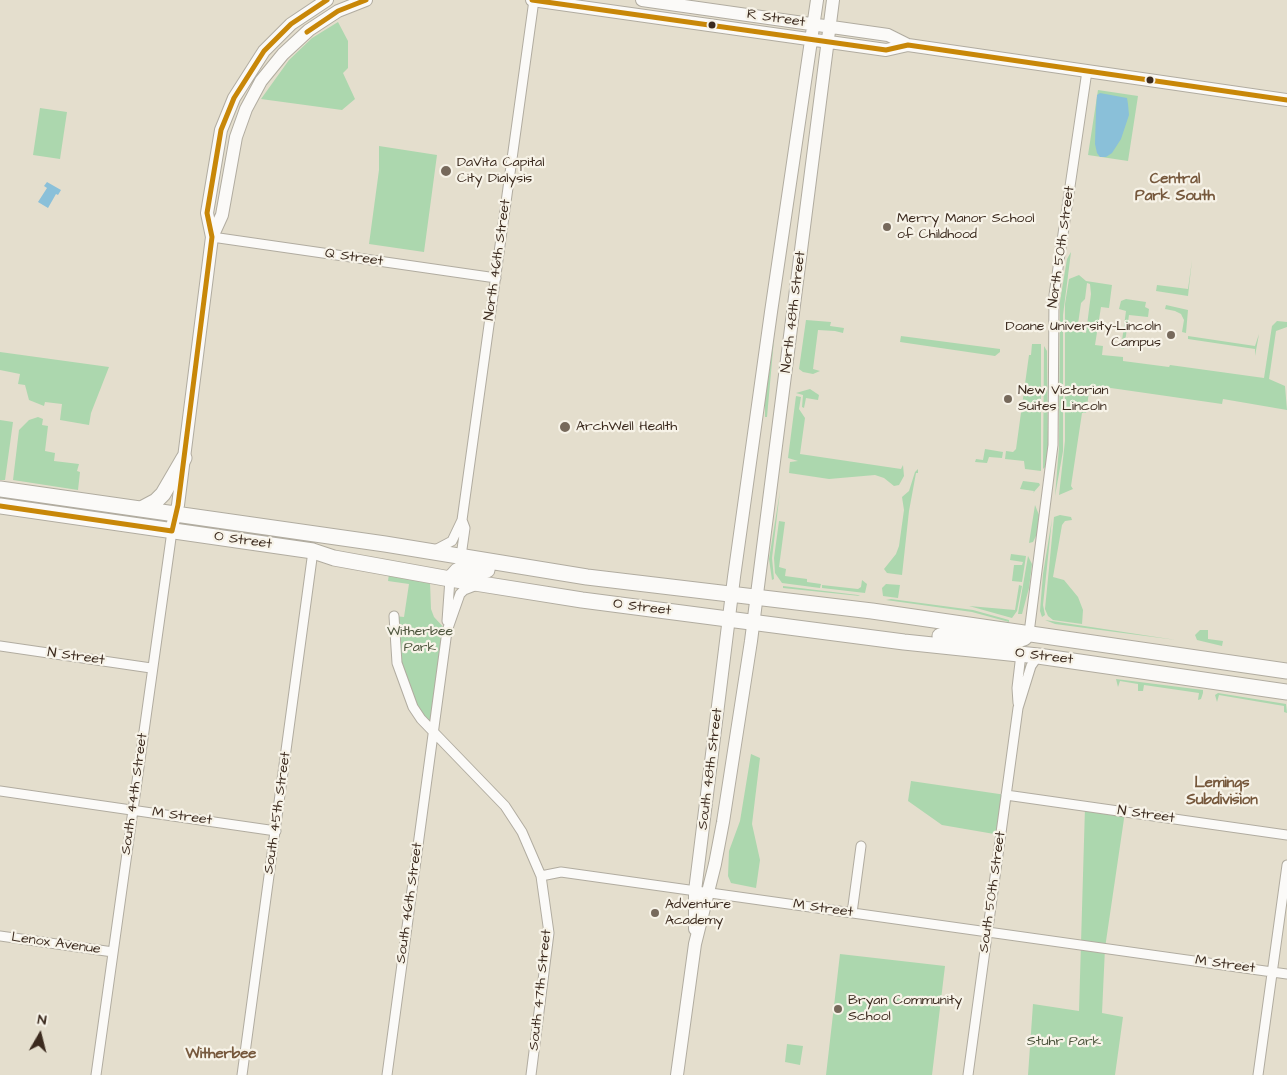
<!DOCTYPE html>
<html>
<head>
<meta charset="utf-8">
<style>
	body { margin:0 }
	#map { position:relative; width:1287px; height:1075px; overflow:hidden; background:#e4decd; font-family:"Architects Daughter",sans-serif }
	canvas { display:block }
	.north { position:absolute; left:15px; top:1010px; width:50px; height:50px; -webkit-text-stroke:4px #f7f3e8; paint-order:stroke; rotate:8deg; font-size:14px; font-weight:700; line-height:20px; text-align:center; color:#3b2a1e }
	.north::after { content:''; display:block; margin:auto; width:18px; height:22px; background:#3b2a1e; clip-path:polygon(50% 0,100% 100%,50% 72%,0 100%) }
</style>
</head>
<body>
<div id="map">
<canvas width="1287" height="1075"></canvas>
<div class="north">N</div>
</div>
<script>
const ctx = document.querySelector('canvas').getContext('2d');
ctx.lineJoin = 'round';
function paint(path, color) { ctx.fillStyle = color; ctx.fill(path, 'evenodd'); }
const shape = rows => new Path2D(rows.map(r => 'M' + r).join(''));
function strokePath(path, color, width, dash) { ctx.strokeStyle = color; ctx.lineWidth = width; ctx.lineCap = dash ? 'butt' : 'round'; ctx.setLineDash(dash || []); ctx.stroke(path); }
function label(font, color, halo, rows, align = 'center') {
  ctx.font = font + ' "Architects Daughter",sans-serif'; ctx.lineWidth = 4.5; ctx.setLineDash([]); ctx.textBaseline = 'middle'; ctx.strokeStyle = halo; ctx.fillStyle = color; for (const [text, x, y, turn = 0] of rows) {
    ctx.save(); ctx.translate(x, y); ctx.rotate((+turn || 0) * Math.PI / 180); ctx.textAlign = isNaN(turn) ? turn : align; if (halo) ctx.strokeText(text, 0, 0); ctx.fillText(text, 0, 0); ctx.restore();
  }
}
paint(shape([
	[338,22,348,41,348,68,343,73,355,99,342,110,261,99,289,60,312,38],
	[1098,90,1138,96,1128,161,1088,155],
	[40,108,67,112,60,159,33,155],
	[379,146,437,155,424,252,369,244,379,170],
	[1071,252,1063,315,1063,451,1055,496,1059,447,1060,301,1067,259],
	[1192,260,1188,296,1156,291,1157,285,1188,289],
	[1079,275,1086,281,1112,285,1109,308,1101,307,1095,345,1103,346,1102,355,1123,357,1123,361,1169,367,1170,365,1264,378,1272,326,1277,321,1287,322,1287,327,1276,331,1269,379,1285,386,1287,410,1223,399,1222,404,1090,385,1086,413,1082,413,1071,486,1073,489,1059,495,1065,441,1065,304,1069,279],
	[1087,283,1090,284,1091,294,1086,333,1077,331,1081,303,1085,299],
	[1126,299,1146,302,1145,307,1149,309,1148,317,1129,315,1124,349,1121,348,1126,311,1119,309,1121,301],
	[1166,305,1188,310,1186,333,1182,332,1184,320,1181,314,1175,311,1165,309],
	[806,320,831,322,830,326,844,328,843,333,835,331,818,330,813,369,820,371,813,374,803,372,799,369],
	[1259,334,1255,356,1255,349,1188,339,1188,336,1255,346],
	[901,336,1000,349,1000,352,995,356,900,342],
	[774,339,767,417,765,417,765,400],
	[1032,344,1041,344,1041,471,1025,469,1024,461,1005,459,1006,451,1013,452,1016,449,1029,355,1031,355],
	[1044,346,1047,351,1048,445,1046,466,1043,469],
	[0,352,109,367,91,413,89,425,60,420,62,404,45,402,44,406,29,400,25,385,18,384,20,374,0,370],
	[810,389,819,395,818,400,806,398,804,408,802,407,803,395,796,393],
	[796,396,801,397,799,409,805,418,800,454,901,469,903,465,904,476,899,485,894,486,884,478,875,475,829,479,789,473,790,462,798,461,788,458],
	[38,417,43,419,42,425,48,426,45,451,55,453,54,461,79,464,77,471,80,472,78,490,13,480,19,430,29,420],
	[0,420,13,422,5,480,0,480],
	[985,449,1003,452,1002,458,989,457,987,463,975,462,976,459,983,460],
	[918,469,918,473,916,473,909,511,902,575,887,573,884,569,896,554,899,546,904,510,902,497,909,491,915,472],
	[1023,481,1039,483,1040,485,1033,493,1034,491,1020,489],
	[780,491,772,558,774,579,772,580,769,559],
	[1035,505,1039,515,1037,534,1033,542,1029,543],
	[1060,515,1071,517,1072,520,1065,521,1062,525,1053,577,1064,580,1078,597,1083,610,1082,624,1053,620,1048,616,1045,609,1054,517],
	[1052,519,1043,605,1045,615,1042,617,1040,611,1043,574],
	[779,521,785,522,779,567,786,569,785,576,807,579,807,582,821,584,820,588,782,583,775,573,774,558],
	[1011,554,1026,556,1022,582,1012,581,1014,565,1022,565,1023,562,1010,560],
	[1028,556,1032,564,1029,588,1022,614,1018,614],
	[389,574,430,582,431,609,434,617,447,631,433,731,405,691,394,616,404,617,409,584,388,581],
	[862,580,867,584,865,593,822,588,822,585,858,589,861,587],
	[886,584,900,585,898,598,883,596,882,588],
	[1019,585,1022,586,1017,611,1012,618,969,606,1015,610],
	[783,586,858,595,860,596,783,588],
	[891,599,973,610,1009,620,1009,622,972,612,886,600],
	[1045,620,1176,640,1055,624],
	[1200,630,1208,630,1208,639,1223,641,1222,646,1197,640,1195,635],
	[1116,679,1203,690,1203,693,1201,699,1198,700,1199,693,1144,685,1143,691,1138,691,1138,684,1120,681,1118,687],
	[1218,693,1286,704,1287,713,1284,712,1284,706,1219,695,1217,702,1215,695],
	[751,754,760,758,752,824,760,860,756,888,731,883,728,876,729,851,740,821],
	[911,781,1006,795,1000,835,942,825,908,801],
	[1085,807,1125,812,1105,948,1102,1013,1123,1017,1115,1075,1028,1075,1033,1004,1079,1011],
	[840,954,945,966,932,1075,826,1075],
	[787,1044,803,1046,800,1065,785,1062]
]), '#acd7ae');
paint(shape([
	[1100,93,1127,98,1128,104,1129,115,1121,139,1112,153,1106,157,1100,157,1097,153,1095,144,1096,109,1097,95],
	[47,182,61,190,58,195,56,194,48,208,38,202,47,188,44,186]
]), '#8ac0d9');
const street = shape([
	[212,237,496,278],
	[435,550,452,541,462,520,534,0],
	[461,556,465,528,462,520],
	[394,616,397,663,413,707,421,719,505,806,522,832,541,876,549,933,531,1075],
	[447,621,450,579],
	[1029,633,1053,445,1054,295,1087,71],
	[0,646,151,668],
	[1018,703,1017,688,1021,654],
	[0,791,276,831],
	[1006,795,1287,835],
	[541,876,561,872,1287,974],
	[852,913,861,846],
	[0,936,113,952],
	[96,1075,172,531],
	[242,1075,313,551],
	[387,1075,447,631,460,594,464,590,477,585],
	[968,1075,1018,708,1031,666,1038,656],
	[1258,1075,1287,865]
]);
const secondary = shape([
	[532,0,886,50,908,45],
	[642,0,888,35,908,45,1287,100],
	[212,237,222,215,236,137,246,109,261,81,283,54,309,30,338,11,366,0],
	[173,523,178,505,212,237,207,213,221,130,234,98,264,51,291,24,327,0],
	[695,929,695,891,734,577,771,312,817,0],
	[677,1075,695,944,715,864,723,822,751,641,833,0]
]);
const primary = shape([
	[0,489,385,544,587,577,872,611,1287,671],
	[0,506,313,551,334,558,450,579,582,600,904,642,1038,656,1287,692],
	[141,509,156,501,163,494,184,458],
	[450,579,457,571,464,568,487,570],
	[940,636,1012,642,1024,638,1029,633]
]);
strokePath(street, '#b1aca0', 11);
strokePath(secondary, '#b1aca0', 14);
strokePath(primary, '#b1aca0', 17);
strokePath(street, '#fbfaf8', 9);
strokePath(secondary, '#fbfaf8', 12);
strokePath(primary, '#fbfaf8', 15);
strokePath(shape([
	[532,0,886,50,908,45,1287,100],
	[307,32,338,11,366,0],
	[0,506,172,531,178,505,212,237,207,213,221,130,234,98,264,51,291,24,327,0]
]), '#c88708', 5);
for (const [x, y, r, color] of [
	[712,25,4.5,"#3b2a1e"],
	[1150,80,4.5,"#3b2a1e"],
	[446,171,6,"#76695b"],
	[887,227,5,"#76695b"],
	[1171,335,5,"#76695b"],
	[1008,399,5,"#76695b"],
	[565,427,6,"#76695b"],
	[655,913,5,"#76695b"],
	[838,1009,5,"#76695b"]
]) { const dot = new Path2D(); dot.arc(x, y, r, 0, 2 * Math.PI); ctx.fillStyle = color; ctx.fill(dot); strokePath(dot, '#f7f3e8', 2); }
label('14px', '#3b2a1e', '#f7f3e8', [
	["R Street",776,19,8],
	["North 50th Street",1062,247,-82],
	["Q Street",354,258,8],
	["North 46th Street",498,260,-82],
	["North 48th Street",794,312,-83],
	["O Street",243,541,8],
	["O Street",642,608,7],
	["N Street",76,657,8],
	["O Street",1044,657,7],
	["South 48th Street",711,769,-83],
	["South 44th Street",135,794,-82],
	["South 45th Street",278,813,-82],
	["N Street",1146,815,8],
	["M Street",182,817,8],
	["South 50th Street",993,892,-82],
	["South 46th Street",410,903,-82],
	["M Street",823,909,8],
	["Lenox Avenue",56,944,8],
	["M Street",1225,965,8],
	["South 47th Street",541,990,-84]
]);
label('14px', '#3b2a1e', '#f7f3e8', [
	["DaVita Capital",457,163],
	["City Dialysis",457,179],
	["Merry Manor School",897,219],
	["of Childhood",897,235],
	["Doane University-Lincoln",1161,327,"right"],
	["Campus",1161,343,"right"],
	["New Victorian",1018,391],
	["Suites Lincoln",1018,407],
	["ArchWell Health",576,427],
	["Adventure",665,905],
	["Academy",665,921],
	["Bryan Community",848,1001],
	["School",848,1017]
], 'left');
label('14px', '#4c543c', '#f7f3e8', [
	["Witherbee",420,632],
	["Park",420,648],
	["Stuhr Park",1064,1042]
]);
label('bold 15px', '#76583c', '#f7f3e8', [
	["Central",1175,180],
	["Park South",1175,197],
	["Lemings",1222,784],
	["Subdivision",1222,801],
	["Witherbee",221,1055]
]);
</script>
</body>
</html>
